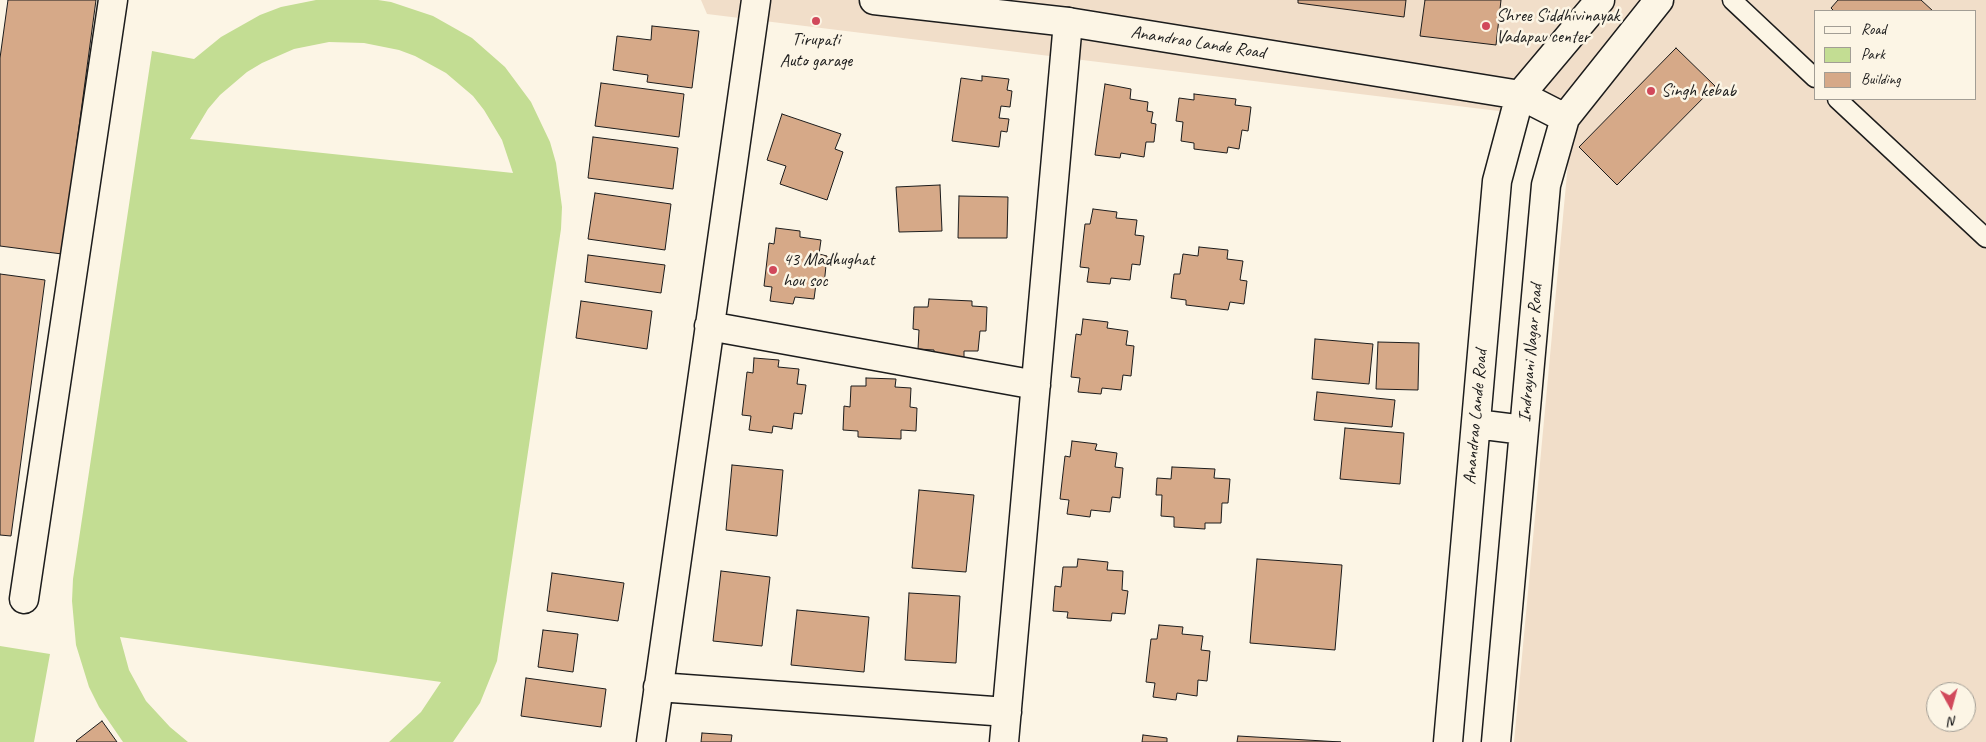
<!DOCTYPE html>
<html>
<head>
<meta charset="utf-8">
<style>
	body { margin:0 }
	#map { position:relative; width:1986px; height:742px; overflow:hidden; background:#fcf5e5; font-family:Caveat,sans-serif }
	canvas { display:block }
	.legend { position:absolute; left:1814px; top:10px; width:162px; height:90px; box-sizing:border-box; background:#fcf5e5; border:1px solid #a29e95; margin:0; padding:6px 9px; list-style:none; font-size:15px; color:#1c1c1c }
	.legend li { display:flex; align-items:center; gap:10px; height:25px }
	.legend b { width:25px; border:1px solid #a29e95 }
	.north { position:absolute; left:1926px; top:682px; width:50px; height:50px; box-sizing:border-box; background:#fcf5e5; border:1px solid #a29e95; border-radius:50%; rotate:173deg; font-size:14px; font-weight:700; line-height:20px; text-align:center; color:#1c1c1c }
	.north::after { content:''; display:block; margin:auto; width:18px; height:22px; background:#d1495b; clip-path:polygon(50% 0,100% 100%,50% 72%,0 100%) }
</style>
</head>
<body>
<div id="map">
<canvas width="1986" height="742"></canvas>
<ul class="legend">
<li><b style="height:6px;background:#fcf5e5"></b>Road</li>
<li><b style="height:14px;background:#c3dd93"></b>Park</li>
<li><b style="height:14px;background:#d6a988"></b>Building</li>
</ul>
<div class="north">N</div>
</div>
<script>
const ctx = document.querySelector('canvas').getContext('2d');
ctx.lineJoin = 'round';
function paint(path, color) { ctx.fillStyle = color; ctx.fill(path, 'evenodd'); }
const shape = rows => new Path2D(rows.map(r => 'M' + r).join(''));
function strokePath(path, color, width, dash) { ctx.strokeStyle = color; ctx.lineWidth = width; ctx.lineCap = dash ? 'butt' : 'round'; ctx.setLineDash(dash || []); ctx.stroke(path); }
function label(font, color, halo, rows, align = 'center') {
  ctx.font = font + ' Caveat,sans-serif'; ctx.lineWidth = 5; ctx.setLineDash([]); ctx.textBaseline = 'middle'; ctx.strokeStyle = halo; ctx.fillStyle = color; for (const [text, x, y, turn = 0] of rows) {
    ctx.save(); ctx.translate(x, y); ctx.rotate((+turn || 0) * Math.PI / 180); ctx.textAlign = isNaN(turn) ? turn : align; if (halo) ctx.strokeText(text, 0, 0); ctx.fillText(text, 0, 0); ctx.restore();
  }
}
paint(shape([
	[701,0,1986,0,1986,742,1514,742,1572,120,707,14],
	[1815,11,1975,11,1975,99,1815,99],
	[1936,692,1966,692,1966,722,1936,722]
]), '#f1dec9');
paint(shape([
	[316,0,378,0,391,2,433,16,472,38,505,67,531,102,550,142,556,163,562,207,561,229,497,661,480,703,453,742,389,742,421,712,441,682,120,637,129,670,146,701,170,727,188,742,123,742,99,707,89,687,76,645,72,601,73,579,152,51,194,59,221,37,260,15,281,7],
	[329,42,364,43,399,50,415,56,446,73,473,96,484,110,502,140,513,173,190,139,208,109,220,95,247,72,262,63,294,49],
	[0,646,50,654,34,742,0,742]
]), '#c3dd93');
const building = shape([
	[8,0,96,0,62,254,0,246,0,58,8,0],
	[1298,0,1406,0,1404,17,1298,3,1298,0],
	[1425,0,1501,0,1496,45,1420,36,1425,0],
	[1838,0,1921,0,1933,11,1834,11,1831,8,1838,0],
	[652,26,699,31,692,88,647,82,648,75,613,70,617,36,651,40,652,26],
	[1676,48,1715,86,1617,185,1579,147,1676,48],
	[982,76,1009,79,1007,90,1012,91,1010,107,1001,106,999,118,1009,119,1007,132,1001,131,999,147,952,141,961,78,982,81,982,76],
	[601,83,684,94,679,137,595,126,601,83],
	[1105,84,1131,89,1130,99,1148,102,1147,111,1153,112,1151,123,1156,124,1154,142,1146,142,1144,157,1121,153,1120,158,1095,155,1105,84],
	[1194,94,1236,99,1235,105,1251,107,1248,131,1242,130,1239,149,1228,147,1227,153,1194,149,1194,143,1181,141,1183,122,1176,121,1179,98,1194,100,1194,94],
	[782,114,841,134,835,149,843,152,827,200,780,184,786,166,767,160,782,114],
	[593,137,678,148,673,189,588,178,593,137],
	[940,185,942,231,899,232,896,187,940,185],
	[595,193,671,204,665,250,588,239,595,193],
	[959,196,1008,197,1007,238,958,238,959,196],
	[1093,209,1117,212,1116,218,1137,220,1135,235,1144,236,1140,265,1132,264,1130,280,1111,278,1110,284,1087,282,1089,268,1080,267,1085,224,1090,224,1093,209],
	[776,228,800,231,800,237,821,240,819,254,827,256,824,285,816,284,814,299,795,297,793,304,770,301,772,287,764,286,769,243,774,244,776,228],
	[1199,247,1228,250,1227,259,1243,261,1240,280,1247,281,1244,304,1230,302,1228,310,1186,305,1186,300,1171,298,1174,274,1180,274,1183,254,1198,256,1199,247],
	[588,255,665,265,661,293,585,282,588,255],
	[0,274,45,280,11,536,0,535,0,274],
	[929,299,972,301,972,306,987,307,986,331,980,331,978,351,964,351,964,359,934,358,934,350,918,349,919,330,913,329,914,307,928,307,929,299],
	[581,301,652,311,647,349,576,338,581,301],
	[1083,319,1108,322,1107,328,1128,331,1126,345,1134,346,1131,376,1123,375,1121,390,1102,388,1101,394,1078,392,1080,378,1071,377,1076,334,1081,335,1083,319],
	[1315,339,1373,344,1369,384,1312,379,1315,339],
	[1378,342,1419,343,1418,390,1376,389,1378,342],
	[754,358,779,360,778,367,799,369,797,384,806,385,802,414,794,413,792,429,773,426,772,433,749,430,751,416,742,415,747,372,753,373,754,358],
	[866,378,896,379,895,387,911,388,910,407,917,408,916,431,901,430,901,439,858,437,858,431,843,430,844,406,850,407,851,386,866,386,866,378],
	[1317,392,1395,400,1392,427,1314,420,1317,392],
	[1345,428,1404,433,1400,484,1340,479,1345,428],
	[1072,441,1097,444,1095,450,1117,453,1115,467,1123,468,1120,498,1112,497,1110,512,1091,510,1090,517,1067,514,1069,500,1060,499,1065,456,1070,457,1072,441],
	[732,465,783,470,777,536,726,530,732,465],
	[1172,467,1215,469,1214,478,1230,479,1228,503,1222,503,1221,523,1205,523,1205,529,1174,527,1174,517,1161,516,1162,495,1156,495,1157,478,1171,479,1172,467],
	[919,490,974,495,966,572,912,568,919,490],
	[1078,559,1108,562,1107,570,1123,571,1122,590,1128,591,1125,614,1112,613,1111,621,1067,618,1068,612,1053,611,1055,586,1061,587,1063,567,1077,567,1078,559],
	[1257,559,1342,565,1335,650,1250,643,1257,559],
	[721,571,770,577,762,646,713,641,721,571],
	[552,573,624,583,618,621,547,611,552,573],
	[909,593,960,596,956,663,905,660,909,593],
	[797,610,869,617,864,672,791,665,797,610],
	[1159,625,1183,627,1182,634,1203,636,1201,650,1210,651,1207,681,1198,680,1197,696,1177,693,1176,700,1153,697,1155,683,1146,682,1151,639,1157,639,1159,625],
	[543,630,578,634,573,672,538,667,543,630],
	[526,678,606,689,601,727,521,716,526,678],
	[102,721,117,742,77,742,76,741,102,721],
	[702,733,732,735,731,742,701,742,702,733],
	[1143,735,1167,738,1167,742,1142,742,1143,735],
	[1238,736,1341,742,1237,742,1238,736]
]);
paint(building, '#d6a988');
strokePath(building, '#1c1c1c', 1);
const lane = shape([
	[1732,0,1815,78],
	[1837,99,1986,238]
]);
const street = shape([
	[709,326,1036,385],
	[24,599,113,0],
	[658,687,1007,712],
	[651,742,756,0],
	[1004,742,1068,22]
]);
const secondary = shape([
	[874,0,1068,22,1520,95,1565,118],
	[1476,424,1524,430],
	[1448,742,1497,181,1520,95,1600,0],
	[1496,742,1546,185,1565,118,1659,0]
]);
strokePath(lane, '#1c1c1c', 21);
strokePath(street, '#1c1c1c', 31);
strokePath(secondary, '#1c1c1c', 31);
strokePath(lane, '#fcf5e5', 18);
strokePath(street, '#fcf5e5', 28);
strokePath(secondary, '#fcf5e5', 28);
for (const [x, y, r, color] of [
	[816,21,5,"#d1495b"],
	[1486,26,5,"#d1495b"],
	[1651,91,5,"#d1495b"],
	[773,270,5,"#d1495b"]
]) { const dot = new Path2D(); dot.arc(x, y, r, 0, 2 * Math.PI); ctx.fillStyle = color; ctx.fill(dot); strokePath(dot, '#fcf5e5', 2); }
label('18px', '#1c1c1c', '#fcf5e5', [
	["Shree Siddhivinayak",1496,16],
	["Vadapav center",1496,37],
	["Tirupati",816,40,"center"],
	["Auto garage",816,61,"center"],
	["Singh kebab",1661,91],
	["43 Madhughat",783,260],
	["hou soc",783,281]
], 'left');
label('18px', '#1c1c1c', '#fcf5e5', [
	["Anandrao Lande Road",1198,43,9],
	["Indrayani Nagar Road",1531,353,-85],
	["Anandrao Lande Road",1476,417,-85]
]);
</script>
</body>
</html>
